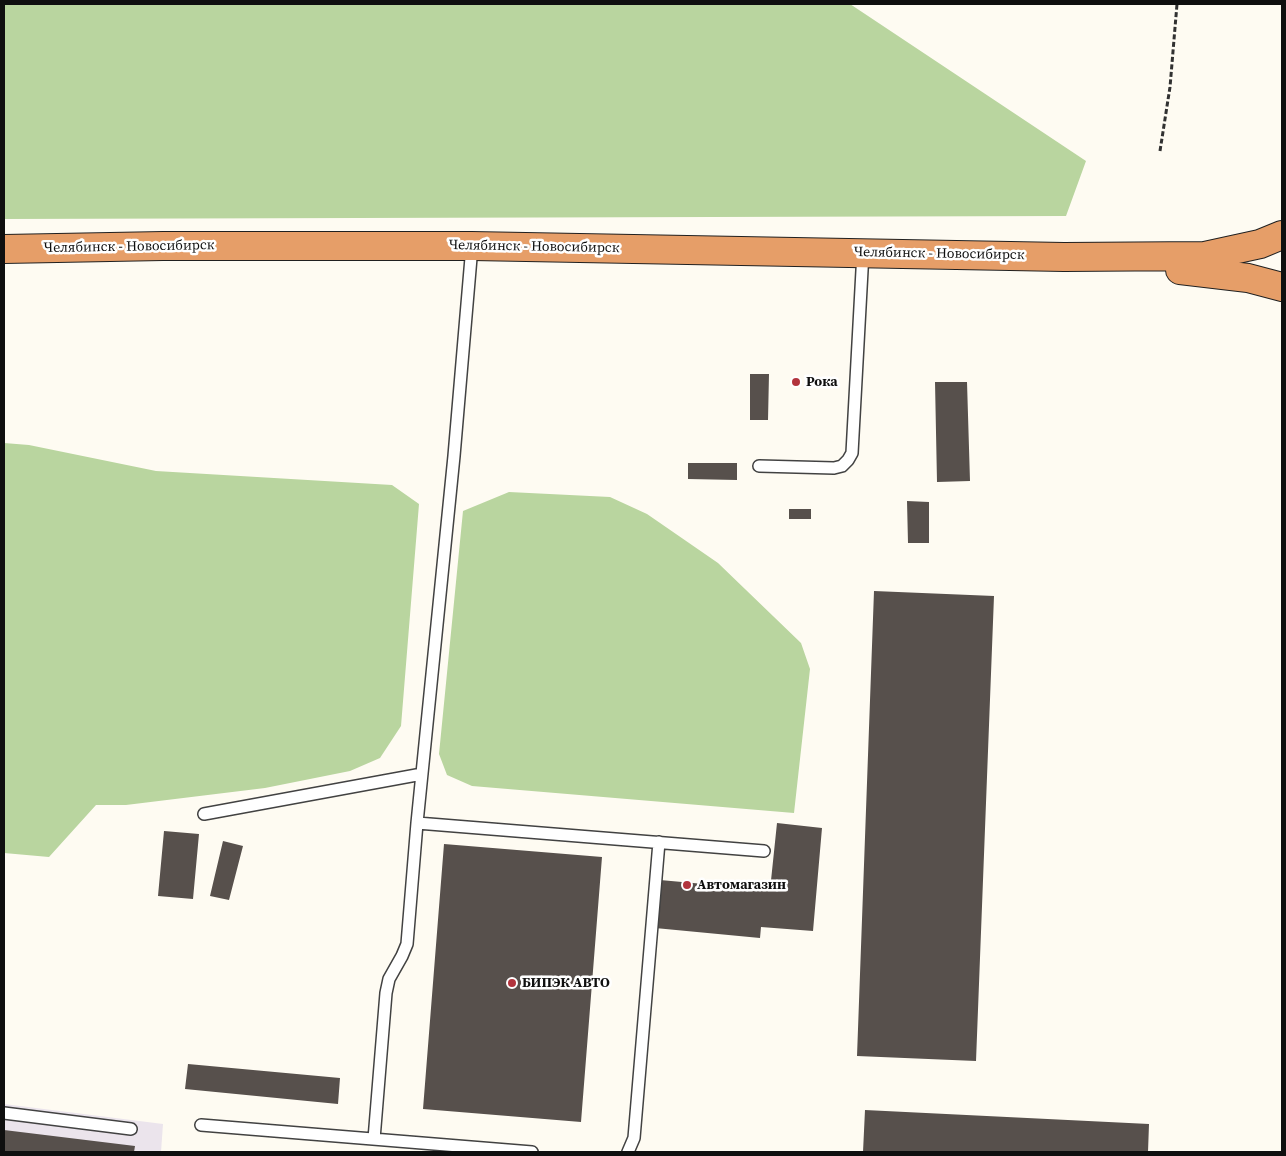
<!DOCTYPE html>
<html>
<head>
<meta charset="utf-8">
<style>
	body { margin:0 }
	#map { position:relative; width:1286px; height:1156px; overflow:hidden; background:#fefbf2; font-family:"Source Serif 4",serif }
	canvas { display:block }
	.frame { position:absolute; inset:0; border:5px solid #0f0f0f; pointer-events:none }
</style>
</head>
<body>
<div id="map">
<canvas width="1286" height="1156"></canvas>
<div class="frame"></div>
</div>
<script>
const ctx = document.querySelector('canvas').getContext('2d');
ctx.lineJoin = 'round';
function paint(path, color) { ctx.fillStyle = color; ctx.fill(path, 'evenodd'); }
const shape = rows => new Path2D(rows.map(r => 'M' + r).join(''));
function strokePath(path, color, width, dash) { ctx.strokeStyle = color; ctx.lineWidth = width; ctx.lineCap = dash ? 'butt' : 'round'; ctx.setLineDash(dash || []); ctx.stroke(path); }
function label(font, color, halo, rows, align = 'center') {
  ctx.font = font + ' "Source Serif 4",serif'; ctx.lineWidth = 5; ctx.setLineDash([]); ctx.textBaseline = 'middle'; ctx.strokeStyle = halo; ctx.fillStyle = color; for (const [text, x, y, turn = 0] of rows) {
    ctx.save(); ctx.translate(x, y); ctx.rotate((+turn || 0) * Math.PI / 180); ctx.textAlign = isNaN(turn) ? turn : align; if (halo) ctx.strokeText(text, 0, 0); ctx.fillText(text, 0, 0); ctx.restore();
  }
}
paint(shape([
	[4,1104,163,1124,161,1152,4,1152]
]), '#ebe4ec');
paint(shape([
	[4,4,850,4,1086,161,1066,216,4,219],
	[4,443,29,445,156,471,392,485,419,504,401,726,380,758,350,771,265,788,126,805,96,805,49,857,4,853],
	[509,492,610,497,647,514,718,563,801,643,810,669,794,813,472,786,447,775,439,754,463,511]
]), '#b9d59f');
paint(shape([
	[750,374,769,374,768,420,750,420],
	[935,382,967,382,970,481,937,482],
	[688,463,737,463,737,480,688,479],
	[907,501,929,502,929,543,908,543],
	[789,509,811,509,811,519,789,519],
	[874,591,994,596,976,1061,857,1056],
	[777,823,822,828,813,931,761,927,760,938,655,928,660,880,770,890],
	[164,831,199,834,193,899,158,896],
	[223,841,243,846,229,900,210,896],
	[444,844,602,857,581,1122,423,1109],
	[188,1064,340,1078,338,1104,185,1089],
	[865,1110,1149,1124,1148,1152,863,1152],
	[4,1130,135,1146,134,1152,4,1152]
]), '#57504c');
const lane = shape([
	[759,466,834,468,842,466,848,460,852,453,863,252],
	[204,814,422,774],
	[417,823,764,851],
	[4,1113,131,1129],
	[201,1125,532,1152],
	[374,1139,386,993,389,979,402,956,407,944,417,823,454,456,472,246],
	[628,1152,634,1138,659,842]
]);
const highway = shape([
	[4,249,163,246,472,246,1064,257,1205,256,1260,244,1282,235],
	[1180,270,1248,278,1282,287]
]);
strokePath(lane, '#424242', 14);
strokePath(highway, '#202020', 30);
strokePath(shape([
	[1160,151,1170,87,1177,4]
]), '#313131', 3, [5, 2.5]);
strokePath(lane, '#fff', 11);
strokePath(highway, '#e69e68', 28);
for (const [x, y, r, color] of [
	[796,382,5,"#b2343d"],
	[687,885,5,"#b2343d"],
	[512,983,5,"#b2343d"]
]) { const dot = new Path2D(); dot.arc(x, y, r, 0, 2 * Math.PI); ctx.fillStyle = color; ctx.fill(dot); strokePath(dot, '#fff', 2); }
label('14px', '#0f0f0f', '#fff', [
	["Челябинск - Новосибирск",129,247,-1],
	["Челябинск - Новосибирск",534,247,1],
	["Челябинск - Новосибирск",939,254,1]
]);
label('bold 14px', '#0f0f0f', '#fff', [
	["Рока",806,382],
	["Автомагазин",697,885],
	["БИПЭК АВТО",522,983]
], 'left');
</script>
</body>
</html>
